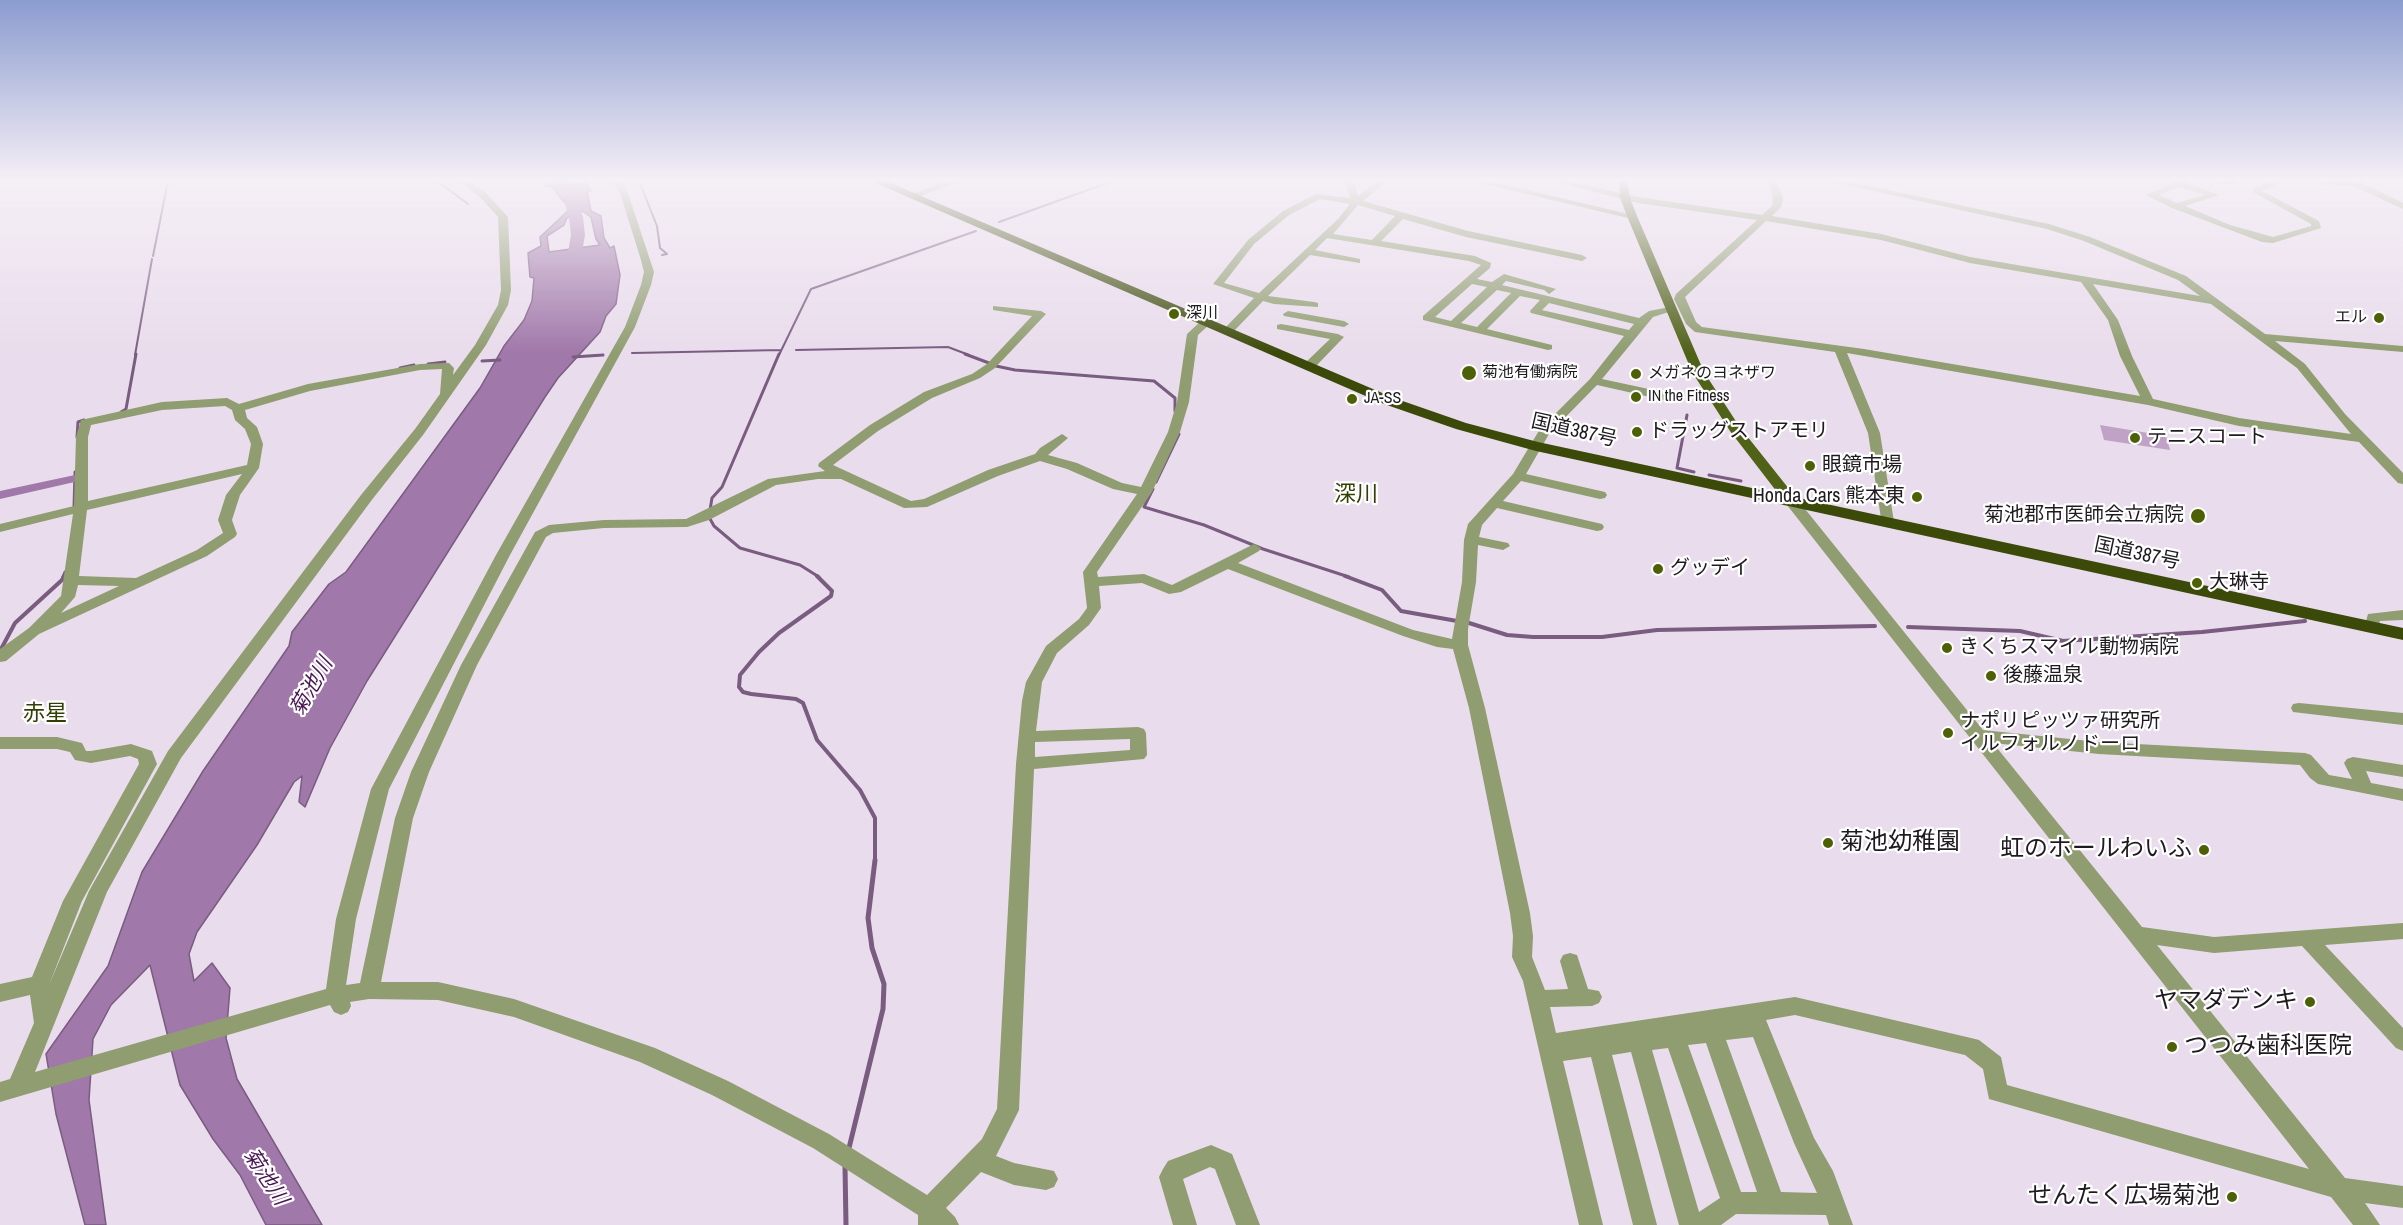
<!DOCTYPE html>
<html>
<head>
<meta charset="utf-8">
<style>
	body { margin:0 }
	canvas { display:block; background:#e9dcec }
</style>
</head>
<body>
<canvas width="2403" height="1225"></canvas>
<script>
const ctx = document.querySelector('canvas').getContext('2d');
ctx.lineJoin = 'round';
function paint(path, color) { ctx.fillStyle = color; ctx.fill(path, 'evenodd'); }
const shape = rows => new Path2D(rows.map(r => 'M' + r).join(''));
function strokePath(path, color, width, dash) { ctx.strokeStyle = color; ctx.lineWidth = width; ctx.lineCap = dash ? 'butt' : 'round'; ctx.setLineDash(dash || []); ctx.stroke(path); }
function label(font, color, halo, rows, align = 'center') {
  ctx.font = font + ' "Archivo Narrow","Noto Sans JP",sans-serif'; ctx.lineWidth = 4.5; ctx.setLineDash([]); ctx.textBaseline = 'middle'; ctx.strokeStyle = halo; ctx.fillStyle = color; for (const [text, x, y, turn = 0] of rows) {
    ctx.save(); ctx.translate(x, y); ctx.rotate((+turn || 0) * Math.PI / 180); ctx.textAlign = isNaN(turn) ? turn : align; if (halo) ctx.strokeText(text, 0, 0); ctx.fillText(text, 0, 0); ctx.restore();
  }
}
paint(shape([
	[2100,425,2166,436,2170,450,2104,440]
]), '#c0a2c7');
const water = shape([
	[550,181,586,183,591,191,587,191,591,211,601,216,604,238,610,248,614,246,620,275,616,304,606,316,600,332,558,378,545,397,367,681,330,748,305,807,299,802,302,776,294,782,257,845,197,932,189,954,194,981,212,963,230,988,226,1038,237,1079,322,1225,266,1225,240,1175,213,1139,180,1085,150,965,111,1005,93,1039,89,1100,106,1225,85,1225,56,1114,46,1054,108,966,142,872,203,771,289,646,292,632,329,584,346,572,480,388,504,346,524,320,532,301,534,278,530,277,528,253,541,246,540,237,570,209,551,186,545,186,551,184,550,181],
	[582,211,591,217,596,239,600,245,549,252,547,236,564,225,567,218,582,211]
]);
paint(water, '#a078a9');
strokePath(water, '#795c80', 1.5);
strokePath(shape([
	[437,181,468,204],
	[639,181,657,226,660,248,667,254,662,255],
	[999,222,1113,181],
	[153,256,168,181],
	[796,350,948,347,969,355],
	[632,353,781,350],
	[135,355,152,259],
	[600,355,603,355],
	[779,355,811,289,976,231]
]), '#795c80', 2);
strokePath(shape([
	[965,354,989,363],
	[573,357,603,355],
	[482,361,500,360],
	[428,364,445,362],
	[996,366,1015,370,1154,381,1175,398,1175,411],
	[400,368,414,365],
	[121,412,126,409,136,354],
	[1687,415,1677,468,1694,472],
	[77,437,78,422,84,420],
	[1709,475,1741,481],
	[1156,482,1179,434],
	[1153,489,1144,507,1204,525,1263,549,1349,577],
	[74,507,75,472],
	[710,510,712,498,722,487,779,354],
	[709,517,714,526,740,548,800,565,819,577],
	[63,577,65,572]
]), '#795c80', 3);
strokePath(shape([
	[817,576,832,591,831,596,779,633,759,652,740,675,739,687,743,692,751,694,796,699,803,703,817,740,860,790,875,818,875,861],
	[1345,576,1382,590,1401,611,1457,621],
	[1466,622,1507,635,1533,637,1602,637,1657,630,1875,626],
	[1908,627,2020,631,2063,641,2202,632,2305,621],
	[0,651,15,623,62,580,64,576]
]), '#795c80', 4);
strokePath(shape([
	[849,1148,883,1009,884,984,872,948,868,918,875,860],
	[845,1166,846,1225]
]), '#795c80', 5);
paint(shape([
	[75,475,79,477,81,479,79,481,0,499,0,491,75,475]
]), '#a078a9');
paint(shape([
	[551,181,566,181,574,189,583,217,585,235,581,258,590,276,587,279,577,279,567,258,571,235,569,217,561,191,551,181]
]), '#a078a9');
paint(shape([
	[459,181,469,181,486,193,508,217,511,290,508,305,486,345,423,435,371,501,181,758,107,892,35,1072,326,989,336,919,371,789,496,555,625,327,641,285,644,272,641,260,620,193,613,181,622,181,628,193,654,272,651,285,635,327,510,555,389,789,356,919,346,985,360,983,395,818,411,772,461,665,535,532,549,525,604,520,686,519,768,479,825,471,818,466,819,463,870,425,924,392,972,374,987,364,1032,316,993,310,993,306,1041,311,1046,314,995,368,980,378,932,398,878,431,833,465,911,501,924,499,988,470,1035,454,1040,448,1062,434,1068,438,1048,455,1077,463,1122,483,1141,487,1168,432,1177,402,1187,334,1202,320,1210,320,1210,324,1198,335,1189,402,1180,432,1152,492,1097,572,1098,577,1144,574,1172,585,1254,544,1261,548,1259,551,1238,563,1413,630,1452,639,1462,582,1464,540,1468,524,1513,474,1540,429,1590,379,1624,336,1531,313,1530,311,1540,300,1520,296,1487,329,1552,345,1552,349,1548,350,1423,320,1423,316,1481,265,1469,261,1327,238,1315,250,1360,259,1360,263,1310,255,1268,296,1314,302,1318,303,1318,307,1274,304,1263,301,1232,333,1224,333,1224,329,1254,298,1213,284,1248,240,1283,211,1316,194,1350,198,1345,181,1354,181,1358,196,1377,181,1387,181,1363,201,1468,231,1582,255,1587,258,1582,261,1466,237,1403,219,1381,241,1475,256,1491,263,1490,268,1477,279,1492,282,1504,274,1556,289,1549,294,1544,290,1506,281,1502,285,1639,318,1649,311,1670,307,1675,310,1653,317,1602,379,1672,394,1672,400,1668,401,1597,385,1549,434,1526,474,1605,492,1607,495,1605,498,1600,499,1521,481,1503,501,1602,524,1604,527,1602,530,1597,531,1497,508,1482,525,1479,537,1508,543,1510,546,1503,550,1478,545,1476,582,1468,629,1468,645,1485,708,1530,913,1533,936,1532,957,1545,990,1568,989,1560,961,1563,955,1570,953,1577,955,1588,989,1599,991,1602,997,1599,1003,1592,1006,1550,1007,1556,1033,1795,997,1971,1038,1979,1040,2001,1057,2007,1085,2309,1169,1787,505,1785,502,1787,499,1792,498,1797,499,1983,730,2099,742,2305,753,2311,755,2329,775,2352,779,2344,763,2347,759,2353,757,2403,765,2403,777,2366,771,2371,783,2403,789,2403,801,2318,784,2310,778,2300,765,2099,754,1993,743,2142,927,2214,937,2403,923,2403,939,2325,945,2403,1028,2403,1051,2396,1048,2302,946,2214,953,2157,945,2345,1178,2403,1186,2403,1208,2365,1203,2380,1225,2353,1225,2331,1197,1989,1099,1983,1069,1965,1055,1795,1015,1766,1020,1814,1138,1833,1171,1853,1225,1829,1225,1826,1215,1736,1214,1721,1225,1679,1225,1631,1052,1612,1055,1657,1225,1633,1225,1591,1057,1563,1061,1603,1225,1579,1225,1523,981,1512,957,1513,936,1510,913,1469,708,1453,649,1437,647,1403,636,1228,569,1181,592,1169,594,1142,583,1099,586,1101,608,1089,625,1057,653,1042,682,1036,731,1138,727,1144,729,1146,733,1147,755,1144,759,1034,769,1019,1110,996,1156,1014,1163,1054,1171,1058,1179,1054,1187,1046,1190,1014,1185,981,1172,946,1208,955,1217,959,1225,918,1225,918,1215,813,1148,712,1095,640,1062,514,1017,438,1000,369,999,350,1002,351,1006,348,1012,341,1015,334,1012,330,1005,0,1102,0,1082,10,1079,34,1023,30,995,0,1002,0,984,32,977,63,901,139,764,138,759,130,756,91,763,75,760,70,752,57,749,0,749,0,737,57,737,82,743,86,751,91,751,131,744,152,751,157,764,82,901,49,985,89,891,168,751,361,495,415,429,440,394,442,369,420,370,310,391,245,410,247,418,257,427,263,444,259,468,240,495,232,520,237,534,235,537,207,556,39,634,6,661,0,662,0,649,29,628,61,596,73,514,0,532,0,524,74,506,76,437,81,420,162,402,227,398,239,404,308,384,420,364,449,363,454,368,453,375,475,345,498,305,501,290,498,217,480,197,459,181],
	[1320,199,1350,204,1338,219,1259,293,1224,283,1254,244,1289,215,1320,199],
	[1358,205,1395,216,1372,240,1333,234,1358,205],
	[1472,284,1487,287,1451,321,1435,317,1472,284],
	[1497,290,1511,293,1477,327,1461,323,1497,290],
	[1549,303,1634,324,1629,330,1542,310,1549,303],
	[225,406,232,410,235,420,245,429,251,444,247,465,88,501,88,437,91,425,162,410,225,406],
	[1040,461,1067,469,1113,489,1137,494,1083,572,1087,608,1079,619,1046,646,1026,682,1022,701,1016,764,997,1109,982,1139,927,1195,829,1134,728,1081,655,1048,514,999,438,982,381,982,413,818,429,772,477,665,546,537,553,533,604,528,687,527,709,520,776,485,818,479,841,479,904,508,927,507,998,476,1040,461],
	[242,474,226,495,218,520,223,533,197,550,136,578,79,576,87,510,242,474],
	[78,585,119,586,61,613,75,597,78,585],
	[1130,739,1130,750,1035,757,1035,742,1130,739],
	[1753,1037,1794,1143,1817,1193,1781,1192,1726,1040,1753,1037],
	[1706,1043,1757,1192,1741,1192,1688,1045,1706,1043],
	[1668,1048,1720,1198,1699,1212,1652,1050,1668,1048],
	[947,181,961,181,915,198,907,196,947,181],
	[1472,181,1489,181,1637,216,1632,219,1472,181],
	[1552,181,1569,181,1638,197,1762,215,1772,206,1773,199,1769,181,1777,181,1783,199,1781,207,1772,216,1881,234,1970,257,2200,296,2178,280,2084,241,2047,229,1828,181,1846,181,2049,224,2090,237,2186,276,2265,334,2403,346,2403,352,2275,341,2305,364,2345,414,2403,473,2403,484,2398,483,2359,442,2239,426,2148,405,1847,353,1880,433,1894,522,1887,526,1882,525,1868,433,1835,352,1695,332,1686,324,1674,299,1676,294,1757,220,1638,203,1552,181],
	[1766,221,1881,240,1970,263,2081,282,2108,320,2120,356,2140,396,1864,349,1702,327,1696,322,1685,297,1766,221],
	[2093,284,2211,304,2297,368,2351,434,2239,418,2153,399,2132,356,2118,320,2093,284],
	[2177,181,2189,181,2187,183,2219,195,2185,206,2230,225,2273,237,2311,226,2311,224,2253,192,2254,188,2271,181,2284,181,2262,191,2319,221,2321,228,2273,243,2262,242,2172,208,2146,195,2177,181],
	[2179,187,2205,195,2177,203,2159,195,2179,187],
	[2214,181,2237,181,2233,184,2218,184,2214,181],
	[2318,181,2359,181,2403,203,2403,209,2353,186,2322,184,2318,181],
	[1288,311,1344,321,1349,324,1344,327,1284,316,1283,314,1288,311],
	[1281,324,1338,334,1344,337,1317,365,1308,369,1304,368,1304,364,1330,339,1277,329,1277,325,1281,324],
	[2403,610,2403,620,2380,621,2377,631,2367,631,2364,628,2368,614,2403,610],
	[2299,703,2403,713,2403,725,2293,712,2291,708,2293,704,2299,703],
	[1211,1145,1232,1154,1260,1225,1236,1225,1215,1169,1210,1167,1183,1179,1197,1225,1173,1225,1159,1177,1163,1169,1168,1161,1211,1145]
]), '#8f9d70');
paint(shape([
	[1619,181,1627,181,1630,198,1637,216,1704,372,1739,426,1797,499,1799,502,1797,505,1787,505,1730,431,1692,372,1627,216,1620,198,1619,181]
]), '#506118');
paint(shape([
	[871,181,886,181,1394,398,1466,423,1538,442,2403,628,2403,640,1536,451,1456,429,1384,404,871,181]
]), '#3c4a09');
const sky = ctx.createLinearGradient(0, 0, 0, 353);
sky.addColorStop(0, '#8b9ccf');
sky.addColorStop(0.51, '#f5eff6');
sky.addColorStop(1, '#f5eff600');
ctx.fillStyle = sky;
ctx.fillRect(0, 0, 2403, 353);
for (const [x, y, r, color] of [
	[1174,314,6,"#4d6005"],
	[2379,318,6,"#4d6005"],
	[1469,373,8,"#4d6005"],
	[1636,374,6,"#4d6005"],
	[1636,397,6,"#4d6005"],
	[1352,399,6,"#4d6005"],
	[1637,432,6,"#4d6005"],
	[2135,438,6,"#4d6005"],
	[1810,466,6,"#4d6005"],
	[1917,497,6,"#4d6005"],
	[2198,516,8,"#4d6005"],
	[1658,569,6,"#4d6005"],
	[2197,583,6,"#4d6005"],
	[1947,648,6,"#4d6005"],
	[1991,676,6,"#4d6005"],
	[1948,733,6,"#4d6005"],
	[1828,843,6,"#4d6005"],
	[2204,850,6,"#4d6005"],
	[2310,1002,6,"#4d6005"],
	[2172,1047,6,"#4d6005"],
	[2232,1197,6,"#4d6005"]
]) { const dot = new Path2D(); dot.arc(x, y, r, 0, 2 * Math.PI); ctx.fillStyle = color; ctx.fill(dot); strokePath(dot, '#fff', 2); }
label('16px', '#1f1a20', '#fff', [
	["深川",1186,314],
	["エル",2367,318,"right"],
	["菊池有働病院",1482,373],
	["メガネのヨネザワ",1648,374],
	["IN the Fitness",1648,397],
	["JA-SS",1364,399]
], 'left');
label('20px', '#1f1a20', '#fff', [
	["国道387号",1574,431,13],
	["国道387号",2137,554,12]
]);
label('20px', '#1f1a20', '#fff', [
	["ドラッグストアモリ",1649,432],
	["テニスコート",2147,438],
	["眼鏡市場",1822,466],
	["Honda Cars 熊本東",1905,497,"right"],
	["菊池郡市医師会立病院",2184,516,"right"],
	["グッデイ",1670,569],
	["大琳寺",2209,583],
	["きくちスマイル動物病院",1959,648],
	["後藤温泉",2003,676],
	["ナポリピッツァ研究所",1960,722],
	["イルフォルノドーロ",1960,745]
], 'left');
label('italic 21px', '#4a1755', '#fff', [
	["菊池川",312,687,-60],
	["菊池川",265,1177,57]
]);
label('22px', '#334005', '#fff', [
	["深川",1356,495],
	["赤星",45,714]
]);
label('24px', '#1f1a20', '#fff', [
	["菊池幼稚園",1840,843,"left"],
	["虹のホールわいふ",2192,850],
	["ヤマダデンキ",2298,1002],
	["つつみ歯科医院",2184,1047,"left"],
	["せんたく広場菊池",2220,1197]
], 'right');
</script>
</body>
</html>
